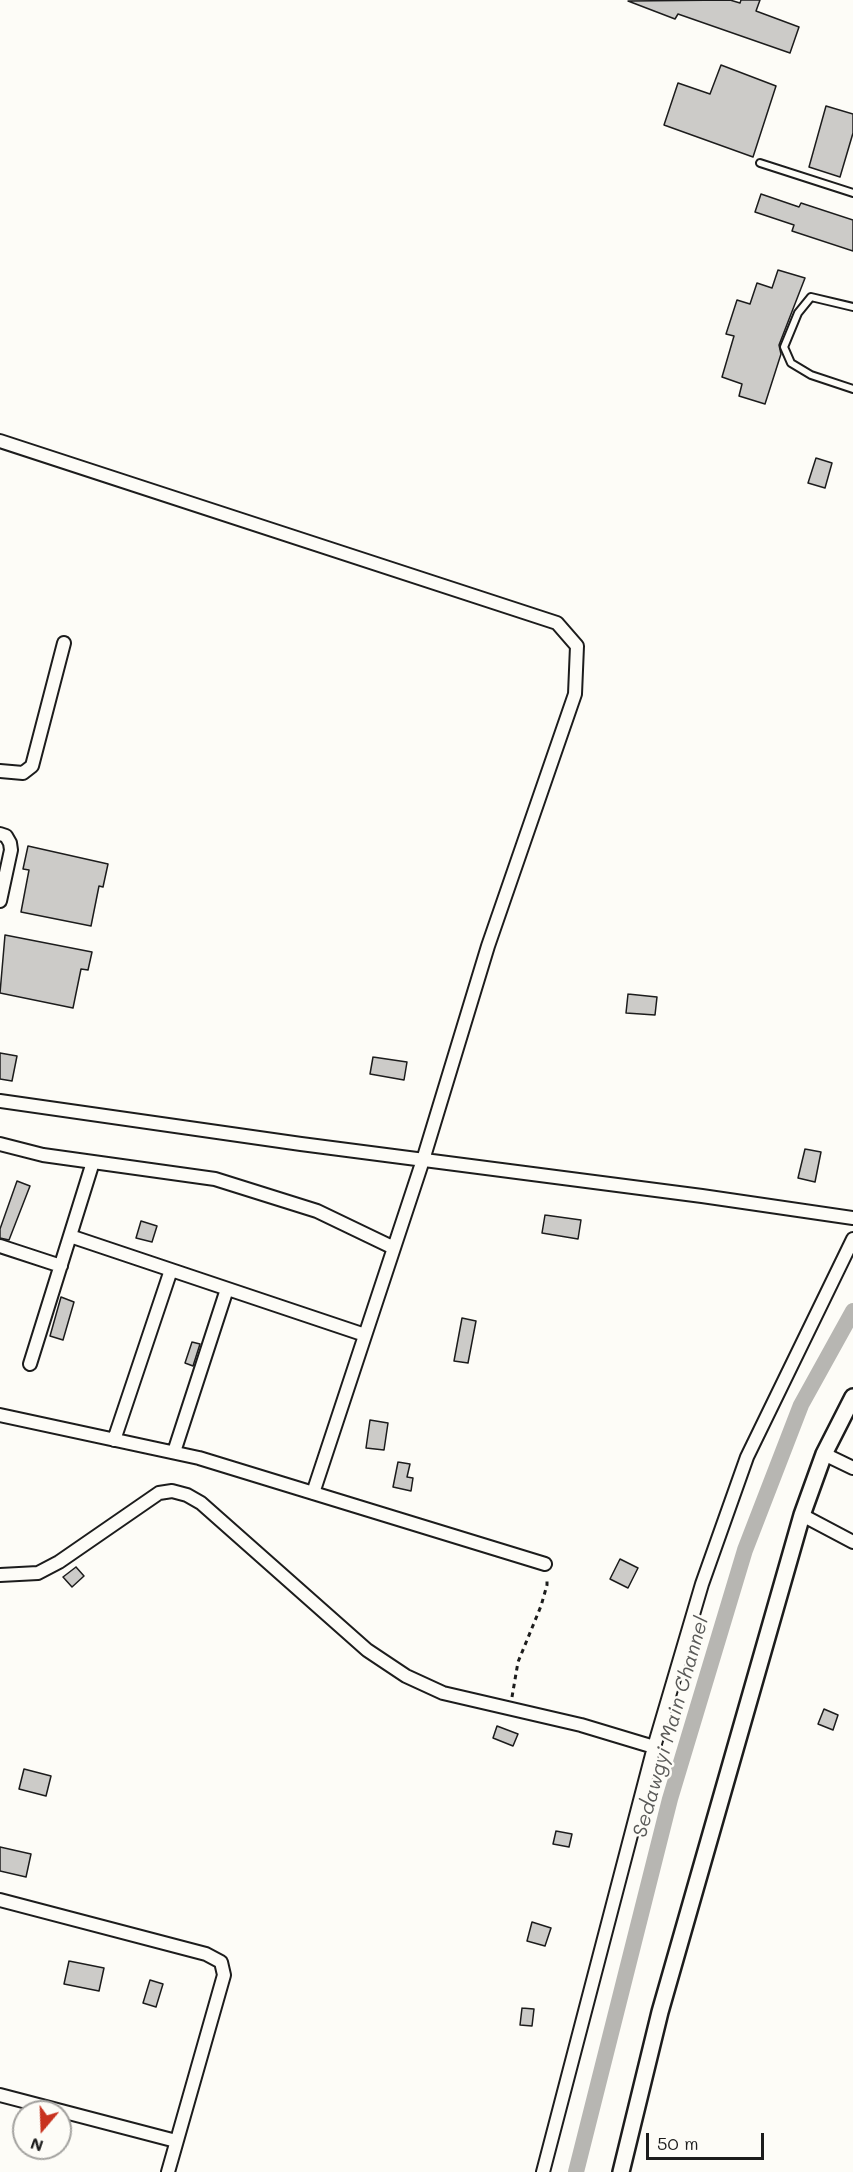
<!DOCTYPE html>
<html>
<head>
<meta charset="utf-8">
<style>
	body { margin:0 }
	#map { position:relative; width:853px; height:2172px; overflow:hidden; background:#fdfcf7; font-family:Mali,sans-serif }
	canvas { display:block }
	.north { position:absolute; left:12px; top:2100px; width:60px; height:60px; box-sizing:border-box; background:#fdfcf7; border:2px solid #a3a29f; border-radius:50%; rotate:199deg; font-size:16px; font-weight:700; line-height:24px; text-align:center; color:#1c1c1c }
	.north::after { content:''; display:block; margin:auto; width:21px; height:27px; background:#c8321e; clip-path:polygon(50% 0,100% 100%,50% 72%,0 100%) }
	.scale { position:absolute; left:646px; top:2133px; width:118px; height:27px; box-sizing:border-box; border:3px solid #1c1c1c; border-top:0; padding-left:8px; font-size:18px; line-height:21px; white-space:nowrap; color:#1c1c1c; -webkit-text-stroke:4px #fdfcf7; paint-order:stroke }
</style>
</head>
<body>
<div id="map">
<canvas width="853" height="2172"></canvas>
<div class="north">N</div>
<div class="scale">50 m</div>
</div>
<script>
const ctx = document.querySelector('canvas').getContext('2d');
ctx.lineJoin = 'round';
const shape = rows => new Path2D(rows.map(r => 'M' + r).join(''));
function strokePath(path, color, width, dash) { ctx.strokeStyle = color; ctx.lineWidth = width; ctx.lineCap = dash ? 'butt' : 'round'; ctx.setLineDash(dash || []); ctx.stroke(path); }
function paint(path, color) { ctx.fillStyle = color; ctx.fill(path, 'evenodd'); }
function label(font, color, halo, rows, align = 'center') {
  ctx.font = font + ' Mali,sans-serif'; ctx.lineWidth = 5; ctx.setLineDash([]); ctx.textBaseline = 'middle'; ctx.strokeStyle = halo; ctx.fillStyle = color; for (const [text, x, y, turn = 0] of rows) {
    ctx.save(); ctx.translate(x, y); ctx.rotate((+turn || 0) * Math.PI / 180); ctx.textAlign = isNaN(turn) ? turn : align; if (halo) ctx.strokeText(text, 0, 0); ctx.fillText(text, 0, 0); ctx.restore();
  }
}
strokePath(shape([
	[576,2172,670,1799,745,1550,801,1405,853,1311]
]), '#b7b6b2', 16);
const building = shape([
	[730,0,740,3,741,0,760,0,756,11,799,27,790,53,678,14,675,19,628,1,730,0],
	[721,65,776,86,753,157,664,125,678,83,710,94,721,65],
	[826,106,853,114,853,133,840,177,809,167,826,106],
	[761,194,799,207,801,203,853,220,853,251,792,231,794,225,755,212,761,194],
	[778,270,805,278,779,345,781,354,765,404,739,396,742,384,722,377,734,336,726,334,737,300,750,304,757,283,772,288,778,270],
	[816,458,832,463,825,488,808,483,816,458],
	[28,846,108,864,103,887,99,886,91,926,21,912,29,870,23,869,28,846],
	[5,935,92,952,88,970,81,969,73,1008,0,993,5,935],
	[628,994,657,997,655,1015,626,1013,628,994],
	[0,1053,17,1056,12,1081,0,1079,0,1053],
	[373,1057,407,1062,404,1080,370,1074,373,1057],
	[805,1149,821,1152,815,1182,798,1178,805,1149],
	[17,1181,30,1186,9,1240,0,1238,0,1229,17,1181],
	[545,1215,581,1220,578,1239,542,1233,545,1215],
	[141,1221,157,1226,152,1242,136,1238,141,1221],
	[61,1297,74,1302,63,1340,50,1336,61,1297],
	[462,1318,476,1321,468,1363,454,1361,462,1318],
	[192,1342,200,1344,193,1366,185,1363,192,1342],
	[370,1420,388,1423,384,1450,366,1448,370,1420],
	[398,1462,410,1464,407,1477,413,1478,411,1491,393,1487,398,1462],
	[620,1559,638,1568,628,1588,610,1579,620,1559],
	[76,1567,84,1576,72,1587,63,1577,76,1567],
	[824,1709,838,1715,833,1730,818,1724,824,1709],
	[497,1726,518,1734,513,1746,493,1738,497,1726],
	[24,1769,51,1776,46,1796,19,1789,24,1769],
	[556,1831,572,1834,569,1847,553,1844,556,1831],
	[0,1847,31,1854,26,1877,0,1871,0,1847],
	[532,1922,551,1928,545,1946,527,1941,532,1922],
	[69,1961,104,1968,99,1991,64,1984,69,1961],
	[150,1980,163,1984,156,2007,143,2003,150,1980],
	[522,2008,534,2009,532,2026,520,2025,522,2008]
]);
paint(building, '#cccbc8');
strokePath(building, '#1c1c1c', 1.5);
const service = shape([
	[760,163,853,193],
	[853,307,811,297,798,313,784,347,791,363,811,375,853,389]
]);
const minor = shape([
	[0,441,557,623,577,646,575,694,488,946,423,1160,313,1493],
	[0,771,23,773,32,766,64,643],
	[0,834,6,836,10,843,11,850,0,901],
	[0,1101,301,1144,702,1196,853,1218],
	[0,1144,43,1155,215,1179,317,1211,394,1248],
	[70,1236,365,1335],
	[0,1246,61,1266],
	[30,1364,93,1162],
	[0,1415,199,1458,545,1564],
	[114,1440,171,1270],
	[174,1452,227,1289],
	[824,1454,853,1468],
	[802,1515,853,1542],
	[0,1575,38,1573,59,1562,159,1493,172,1491,187,1495,201,1503,367,1650,406,1676,443,1693,581,1725,654,1747],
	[0,1900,206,1954,221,1962,224,1975,168,2172],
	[0,2095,176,2141],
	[543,2172,654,1747,702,1584,747,1457,853,1239]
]);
const tertiary = shape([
	[621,2172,660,2012,802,1515,824,1454,853,1397]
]);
strokePath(service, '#1c1c1c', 10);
strokePath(minor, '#1c1c1c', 16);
strokePath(tertiary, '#1c1c1c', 20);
strokePath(shape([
	[512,1697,518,1662,541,1606,547,1585,547,1578]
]), '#1c1c1c', 3, [4.5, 4.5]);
strokePath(service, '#fdfcf7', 6);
strokePath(minor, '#fdfcf7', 12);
strokePath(tertiary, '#fdfcf7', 15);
label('italic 20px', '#5a5a58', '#fdfcf7', [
	["Sedawgyi Main Channel",671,1727,-74]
]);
</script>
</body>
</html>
